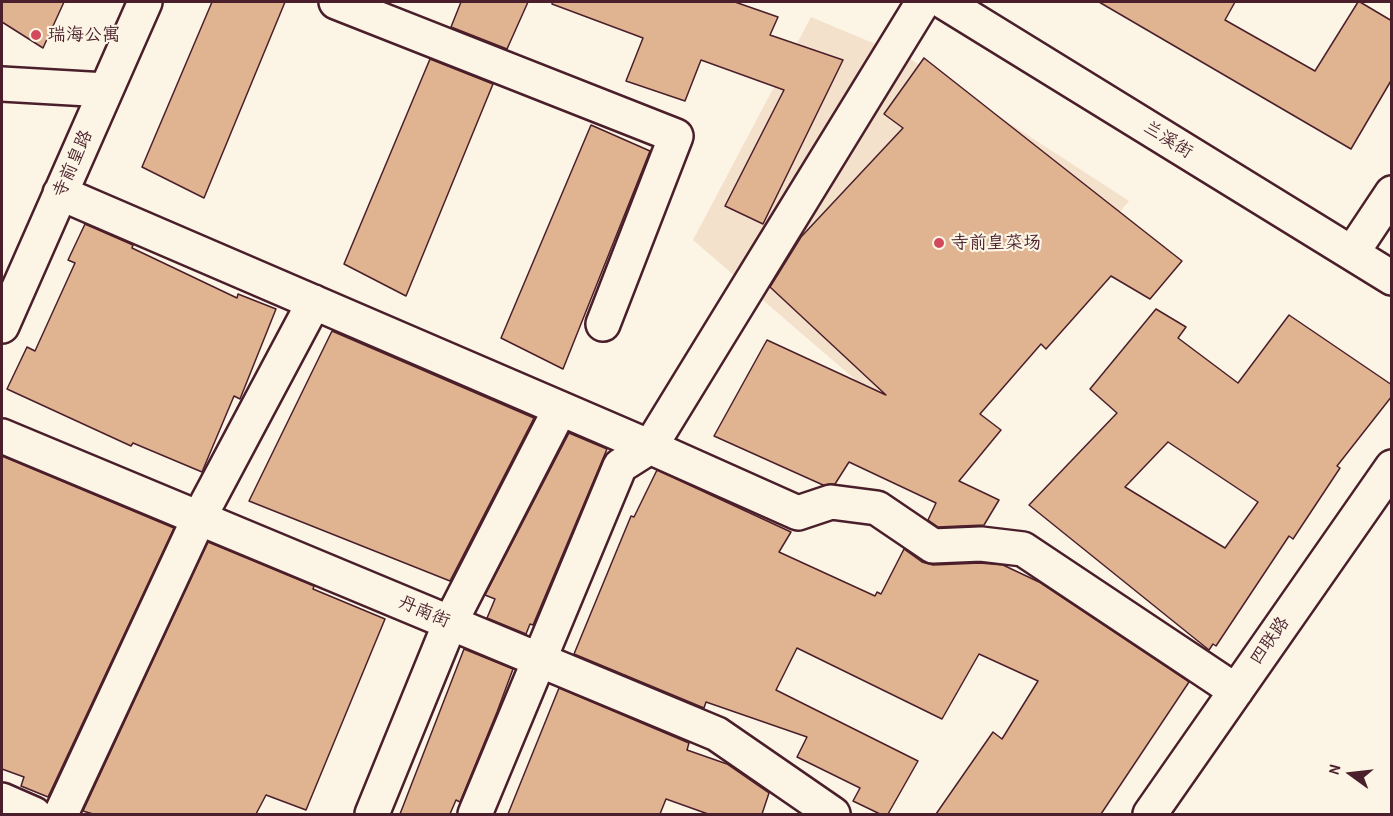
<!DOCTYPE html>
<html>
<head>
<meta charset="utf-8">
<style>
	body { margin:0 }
	#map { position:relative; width:1393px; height:816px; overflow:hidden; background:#fcf5e5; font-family:"Patrick Hand",sans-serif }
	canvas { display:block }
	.frame { position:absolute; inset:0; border:3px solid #4a1f2b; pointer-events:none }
	.north { position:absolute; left:1321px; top:744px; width:60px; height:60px; -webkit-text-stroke:4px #fcf5e5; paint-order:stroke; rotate:285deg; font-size:16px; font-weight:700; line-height:24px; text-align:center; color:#4a1f2b }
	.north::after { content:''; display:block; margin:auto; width:21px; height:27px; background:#4a1f2b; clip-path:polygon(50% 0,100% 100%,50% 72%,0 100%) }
</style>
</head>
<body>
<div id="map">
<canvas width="1393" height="816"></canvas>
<div class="frame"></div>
<div class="north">N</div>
</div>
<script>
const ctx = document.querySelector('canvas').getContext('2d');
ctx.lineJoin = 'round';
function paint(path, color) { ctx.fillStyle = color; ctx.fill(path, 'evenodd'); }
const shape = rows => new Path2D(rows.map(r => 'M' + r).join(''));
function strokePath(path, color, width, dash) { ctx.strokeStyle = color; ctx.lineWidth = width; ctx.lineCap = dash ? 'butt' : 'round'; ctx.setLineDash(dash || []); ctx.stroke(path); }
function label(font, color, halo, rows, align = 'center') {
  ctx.font = font + ' "Patrick Hand","LXGW WenKai TC",sans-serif'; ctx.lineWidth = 4.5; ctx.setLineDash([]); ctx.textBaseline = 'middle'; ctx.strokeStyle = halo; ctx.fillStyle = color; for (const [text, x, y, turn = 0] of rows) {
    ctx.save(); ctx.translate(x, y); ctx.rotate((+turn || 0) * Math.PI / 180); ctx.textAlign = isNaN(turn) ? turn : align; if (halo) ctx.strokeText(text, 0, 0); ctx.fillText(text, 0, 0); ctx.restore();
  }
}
paint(shape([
	[811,17,909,58,1129,201,923,438,693,240]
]), '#f4e1cc');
const building = shape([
	[2,2,64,2,43,48,2,22,2,2],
	[212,2,285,2,204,198,142,167,212,2],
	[461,2,528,2,507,49,451,27,461,2],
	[552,2,735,2,778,17,770,35,843,60,763,224,725,206,784,90,701,60,685,101,626,81,643,38,552,4,552,2],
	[1099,2,1235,2,1225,20,1315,71,1358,2,1360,2,1392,21,1392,79,1351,149,1099,2],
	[924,58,1182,261,1150,299,1111,276,1046,349,1041,344,980,414,1001,430,959,481,999,500,984,525,938,527,928,520,936,503,849,462,835,484,823,485,714,436,767,340,886,395,770,287,801,237,903,128,884,114,924,58],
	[430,59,493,84,406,296,344,264,430,59],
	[591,125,650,151,563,369,501,338,591,125],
	[85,224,133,245,132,248,237,298,238,294,276,309,240,399,234,396,202,472,133,443,131,446,7,389,27,347,35,351,75,263,68,260,85,224],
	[1156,309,1186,327,1178,338,1238,383,1289,315,1392,385,1392,396,1337,466,1340,468,1293,539,1289,536,1216,646,1213,644,1209,650,1029,505,1117,413,1090,389,1156,309],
	[1168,442,1258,502,1225,548,1125,487,1168,442],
	[332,331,534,418,450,581,249,501,332,331],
	[569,433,607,449,533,625,530,624,526,634,487,618,495,599,485,595,569,433],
	[2,456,174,528,48,797,21,786,24,777,2,769,2,456],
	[657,470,791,532,779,552,875,596,877,592,881,594,904,549,922,562,933,565,980,563,1003,565,1039,582,1189,682,1101,814,936,814,993,732,1002,739,1038,681,979,654,942,719,797,648,776,690,918,761,888,814,880,814,853,801,860,788,797,757,807,737,706,702,704,708,574,654,631,516,634,517,657,470],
	[208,542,314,586,313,589,385,619,306,810,266,795,256,814,93,814,83,811,208,542],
	[464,649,513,669,497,712,460,802,456,800,450,814,400,814,464,649],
	[559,688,689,743,687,750,727,764,769,793,762,814,708,814,666,799,660,814,508,814,559,688]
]);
paint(building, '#e0b391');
strokePath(building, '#4a1f2b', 1.5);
const minor = shape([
	[336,2,676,136,603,324],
	[944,2,1392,278],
	[2,84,106,90],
	[60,193,650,447,798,513,831,502,877,508,933,546,981,544,1023,549,1236,691],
	[1352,253,1392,193],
	[2,326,145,2],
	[2,436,717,734,833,814],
	[2,800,34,814],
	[61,814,199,518,314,302],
	[372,814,450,623,560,409],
	[475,814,620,466,650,447,923,2],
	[1150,814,1392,467]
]);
strokePath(minor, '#4a1f2b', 38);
strokePath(minor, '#fcf5e5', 33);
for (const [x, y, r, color] of [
	[36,35,6,"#d1495b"],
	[939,243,6,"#d1495b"]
]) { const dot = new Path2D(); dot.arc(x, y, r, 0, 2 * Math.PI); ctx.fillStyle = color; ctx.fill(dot); strokePath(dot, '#fcf5e5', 2); }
label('18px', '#4a1f2b', '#fcf5e5', [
	["瑞海公寓",48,35],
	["寺前皇菜场",951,243]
], 'left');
label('18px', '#4a1f2b', '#fcf5e5', [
	["兰溪街",1168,140,32],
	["寺前皇路",73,164,-66],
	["丹南街",424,612,23],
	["四联路",1270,641,-55]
]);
</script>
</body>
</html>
